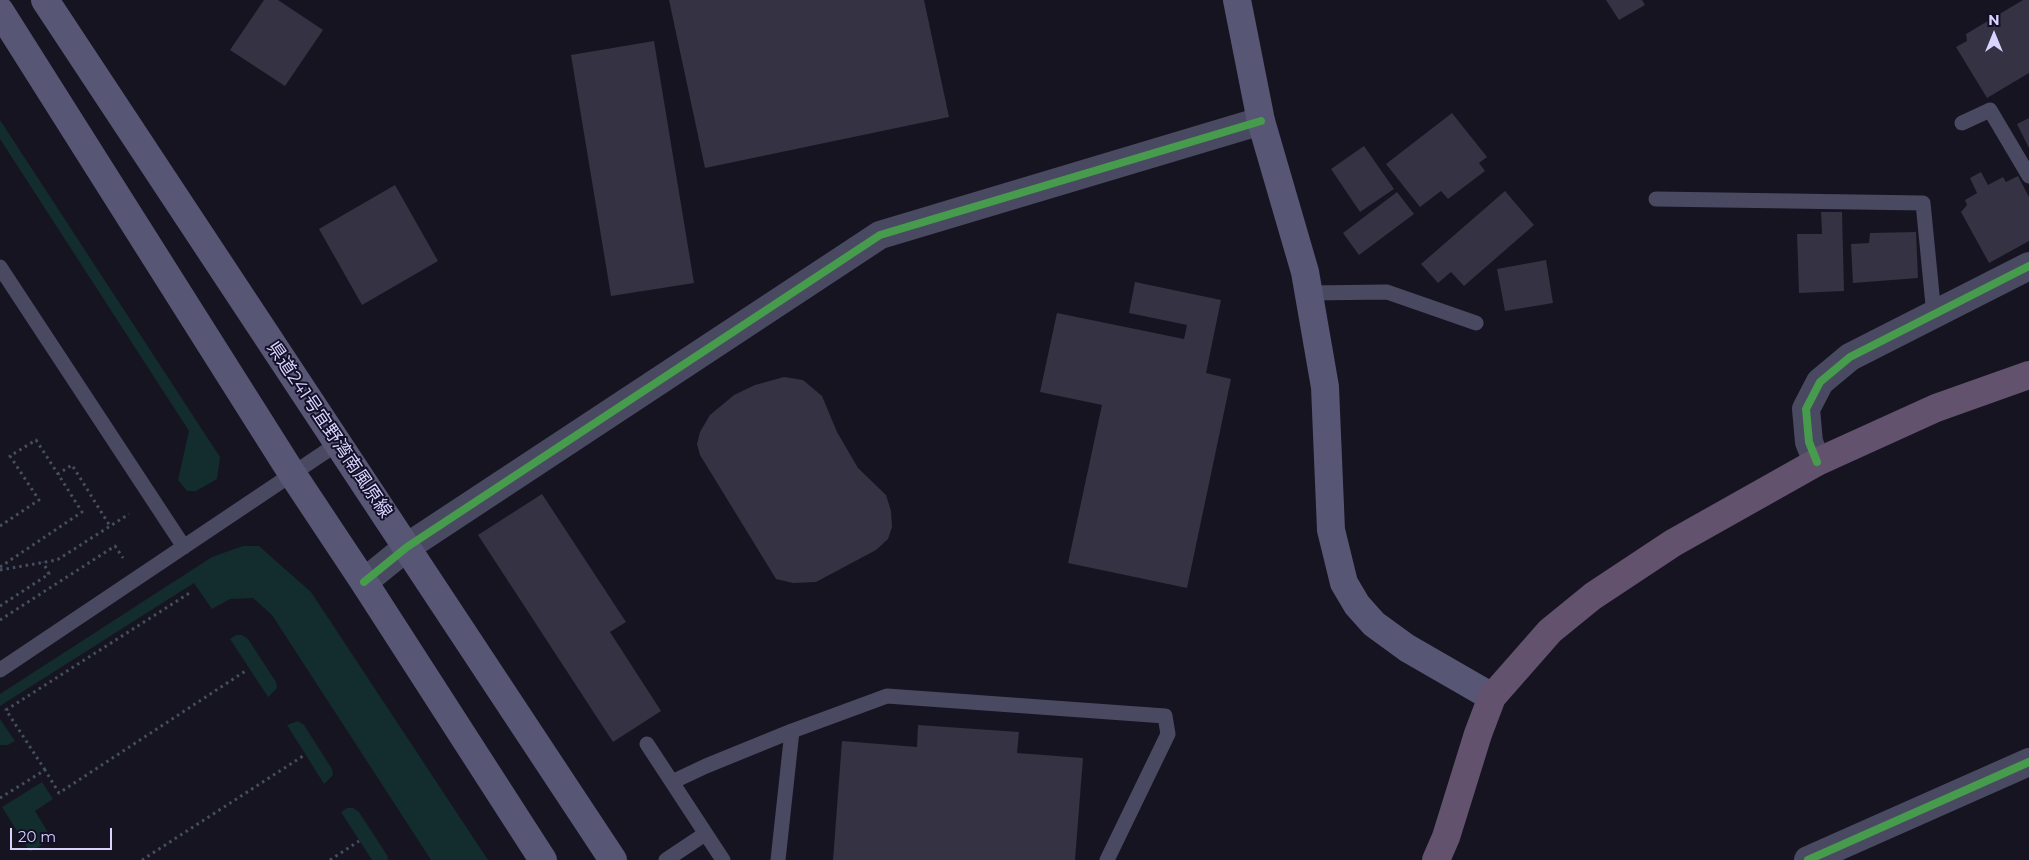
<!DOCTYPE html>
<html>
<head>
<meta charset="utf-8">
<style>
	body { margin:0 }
	#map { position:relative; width:2029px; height:860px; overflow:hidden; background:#161421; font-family:Montserrat,sans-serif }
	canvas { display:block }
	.north { position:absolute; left:1969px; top:10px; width:50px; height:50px; -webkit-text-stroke:4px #130f26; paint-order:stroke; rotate:0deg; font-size:14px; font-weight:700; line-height:20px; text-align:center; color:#d9d4ff }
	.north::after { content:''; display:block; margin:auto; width:18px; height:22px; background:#d9d4ff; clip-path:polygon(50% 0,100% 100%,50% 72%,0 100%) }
	.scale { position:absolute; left:10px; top:828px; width:102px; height:22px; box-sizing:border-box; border:2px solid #d9d4ff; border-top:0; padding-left:6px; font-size:15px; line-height:18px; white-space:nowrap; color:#d9d4ff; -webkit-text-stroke:4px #130f26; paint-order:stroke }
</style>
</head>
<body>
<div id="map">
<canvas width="2029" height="860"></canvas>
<div class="north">N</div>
<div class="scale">20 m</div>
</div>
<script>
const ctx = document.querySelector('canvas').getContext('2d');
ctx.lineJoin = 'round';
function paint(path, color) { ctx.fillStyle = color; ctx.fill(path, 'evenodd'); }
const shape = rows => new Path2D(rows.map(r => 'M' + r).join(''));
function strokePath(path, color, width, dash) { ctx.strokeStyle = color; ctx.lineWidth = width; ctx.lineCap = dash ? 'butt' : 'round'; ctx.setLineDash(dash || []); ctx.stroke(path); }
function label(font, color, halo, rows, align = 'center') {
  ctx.font = font + ' Montserrat,"Noto Sans JP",sans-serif'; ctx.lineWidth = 4; ctx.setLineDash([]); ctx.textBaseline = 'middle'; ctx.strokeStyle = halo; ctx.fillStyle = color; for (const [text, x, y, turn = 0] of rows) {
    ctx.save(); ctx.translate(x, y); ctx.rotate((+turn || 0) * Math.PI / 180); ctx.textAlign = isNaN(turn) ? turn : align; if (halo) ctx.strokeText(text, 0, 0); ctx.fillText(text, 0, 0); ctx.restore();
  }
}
paint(shape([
	[0,120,220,457,217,479,196,491,187,491,178,480,189,431,0,139],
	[243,546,259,546,311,592,488,860,431,860,272,615,253,598,230,599,212,609,194,583,0,706,0,694,212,557],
	[236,635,242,635,248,639,276,682,277,688,268,697,230,639],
	[0,719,15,741,8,745,0,745],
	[298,721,304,725,332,769,333,775,324,784,287,725],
	[42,782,53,799,35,811,52,839,30,852,2,807],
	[347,808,353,808,359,812,387,855,388,860,372,860,341,812]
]), '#132c2d');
paint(shape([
	[264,0,278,0,323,30,285,86,230,50],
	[669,0,924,0,949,117,705,168],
	[1606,0,1642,0,1645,5,1619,20],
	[2023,0,2029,0,2029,73,1987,98,1956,47,1967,41,1966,34],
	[654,41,694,283,611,296,571,55],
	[1452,113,1487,157,1479,163,1485,171,1448,199,1441,191,1420,207,1386,164],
	[2029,118,2029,148,2017,124],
	[1364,146,1394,189,1360,212,1331,169],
	[1981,172,1988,185,2003,177,2006,182,2018,176,2029,197,2029,241,1989,263,1961,212,1967,205,1965,200,1977,193,1970,178],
	[395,185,438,261,362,305,319,229],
	[1505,191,1534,225,1464,286,1451,272,1438,283,1421,264],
	[1397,192,1414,214,1359,255,1343,233],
	[1821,212,1842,212,1844,291,1799,293,1797,234,1822,234],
	[1916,232,1918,278,1853,283,1851,244,1869,243,1870,233],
	[1546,260,1553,303,1505,311,1497,269],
	[1135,282,1221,300,1206,373,1231,379,1187,588,1068,563,1102,405,1040,392,1057,313,1184,339,1187,325,1129,313],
	[784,377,803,380,822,396,837,432,858,468,886,495,891,511,892,527,888,539,876,550,816,582,793,583,776,579,700,455,697,444,700,432,710,415,734,395,755,385],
	[542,494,626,622,610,632,661,711,613,742,478,535],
	[918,725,1019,732,1017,753,1083,758,1075,860,833,860,842,741,917,747]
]), '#343243');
strokePath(shape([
	[0,526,39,500,10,456,36,440,58,474],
	[0,567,82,512,58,474,72,465,110,526],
	[0,570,57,560,129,514],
	[0,606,49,574,43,562],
	[0,620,115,546,123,558],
	[45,770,6,710,191,592],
	[0,798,45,770,59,793,247,670],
	[142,860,303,756],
	[330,860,359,841]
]), '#44505f', 3, [2.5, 4]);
strokePath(shape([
	[1962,123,1990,110,2029,176],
	[1656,199,1923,203,1934,315],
	[0,267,184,547],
	[1308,293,1387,292,1476,323],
	[0,670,337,444],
	[647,744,723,860],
	[672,782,706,766,792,731,887,696,1165,716,1168,734,1107,860],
	[666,860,705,834],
	[778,860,792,731]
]), '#4a4962', 15);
strokePath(shape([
	[1817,462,1809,442,1806,409,1820,382,1850,357,2029,266],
	[364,582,407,547,880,235,1261,121],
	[1808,860,2029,762]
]), '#4a4962', 28);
strokePath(shape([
	[45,0,613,860],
	[1237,0,1261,121,1305,272,1325,387,1331,530,1344,583,1357,605,1374,624,1407,648,1492,697],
	[0,11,293,475,364,582,543,860]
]), '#575674', 28);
strokePath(shape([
	[1436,860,1446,837,1478,734,1492,697,1550,631,1593,596,1673,543,1817,462,1936,408,2029,375]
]), '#62526e', 28);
strokePath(shape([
	[1817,462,1809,442,1806,409,1820,382,1850,357,2029,266],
	[364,582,407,547,880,235,1261,121],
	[1808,860,2029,762]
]), '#469c4c', 8);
label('18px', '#d9d4ff', '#130f26', [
	["県道241号宜野湾南風原線",329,430,56]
]);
</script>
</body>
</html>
